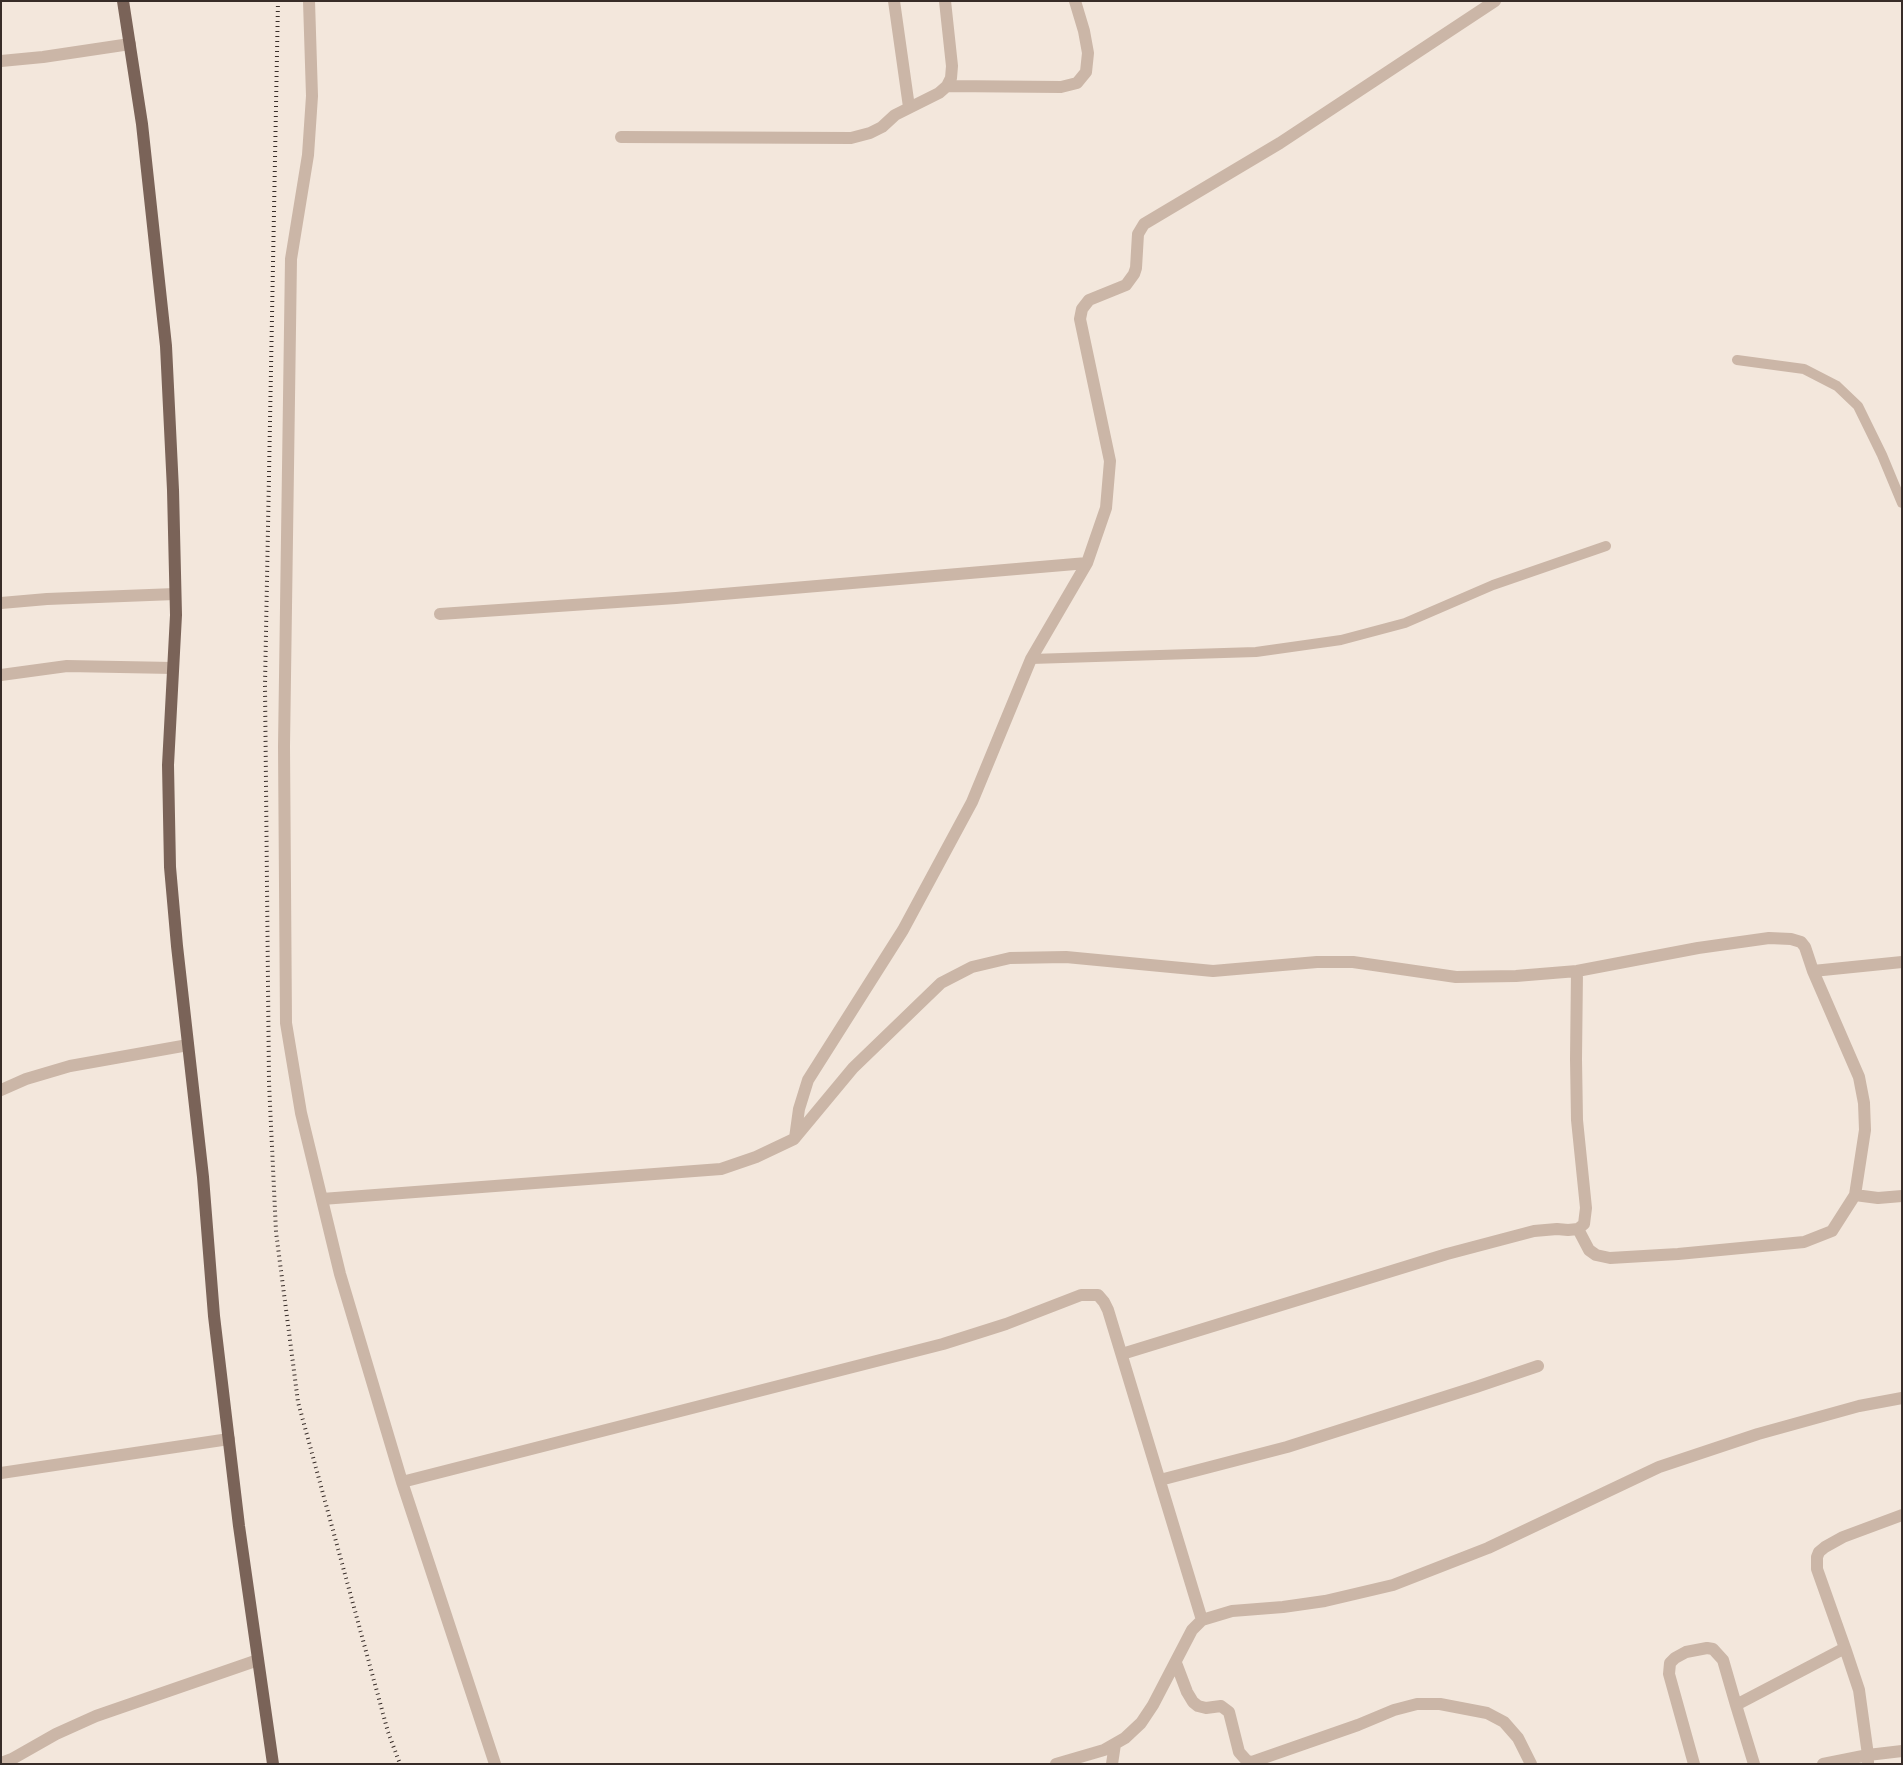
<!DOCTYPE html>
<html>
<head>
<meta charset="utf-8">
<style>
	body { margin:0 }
	#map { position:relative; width:1903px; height:1765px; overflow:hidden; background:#f3e7dc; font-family:"PT Sans Narrow",sans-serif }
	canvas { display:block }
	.frame { position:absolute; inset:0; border:2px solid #372c28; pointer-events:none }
</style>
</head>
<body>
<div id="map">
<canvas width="1903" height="1765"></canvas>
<div class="frame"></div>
</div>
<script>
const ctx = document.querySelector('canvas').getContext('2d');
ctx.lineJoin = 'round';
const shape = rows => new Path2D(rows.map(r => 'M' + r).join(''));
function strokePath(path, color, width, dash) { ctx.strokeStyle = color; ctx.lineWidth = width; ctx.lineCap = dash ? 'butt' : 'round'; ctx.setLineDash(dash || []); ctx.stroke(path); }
strokePath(shape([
	[1737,360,1804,369,1837,386,1858,406,1882,455,1902,503],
	[1031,659,1256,652,1341,640,1405,623,1493,585,1606,546]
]), '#cbb6a7', 10);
strokePath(shape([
	[309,1,312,96,308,155,291,259,284,746,286,1023,301,1113,340,1274,402,1482,495,1764],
	[894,1,909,107],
	[1,61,43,57,130,44],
	[947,86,1061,87,1077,83,1086,72,1088,53,1084,31,1075,1],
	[621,137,851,138,870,133,882,127,895,115,939,93,947,86,951,78,952,66,945,1],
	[1,603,47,599,175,594],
	[440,614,676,598,1087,563],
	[1,675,67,666,173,668],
	[1813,971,1902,962],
	[1,1090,26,1079,70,1066,188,1045],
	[795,1138,799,1109,808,1080,903,930,972,802,1031,659,1087,563,1106,508,1110,461,1080,319,1082,309,1089,300,1126,285,1134,274,1136,268,1138,234,1144,224,1280,143,1495,1],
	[1855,1195,1878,1198,1902,1196],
	[322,1199,721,1169,756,1157,794,1139,853,1068,941,983,972,967,1010,958,1066,957,1213,971,1317,962,1353,962,1456,977,1516,976,1577,971,1698,948,1769,938,1791,939,1801,942,1805,947,1813,971,1859,1077,1864,1103,1865,1130,1855,1195,1832,1231,1804,1242,1678,1254,1610,1258,1596,1255,1589,1250,1578,1229],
	[1122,1354,1447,1254,1534,1231,1557,1229,1568,1230,1578,1229,1584,1224,1586,1208,1577,1120,1576,1059,1577,971],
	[1,1473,229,1439],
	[1160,1480,1287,1447,1476,1387,1538,1366],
	[402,1482,943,1344,1006,1324,1081,1295,1098,1295,1104,1302,1108,1310,1202,1620],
	[1845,1648,1859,1690,1868,1755,1868,1764],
	[1176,1663,1187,1692,1193,1702,1198,1706,1206,1708,1221,1706,1229,1712,1239,1752,1247,1761,1252,1762,1358,1725,1394,1710,1417,1704,1440,1704,1487,1713,1504,1722,1518,1738,1531,1764],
	[1,1763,12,1759,56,1734,96,1716,258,1660],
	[1056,1764,1104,1750,1125,1738,1141,1723,1153,1705,1192,1630,1202,1620,1232,1611,1283,1607,1325,1601,1393,1585,1488,1548,1659,1467,1758,1434,1859,1406,1902,1398],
	[1112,1764,1115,1744],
	[1694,1764,1669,1674,1670,1663,1675,1658,1686,1652,1707,1648,1713,1649,1723,1660,1736,1705],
	[1754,1764,1736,1705,1845,1648,1817,1569,1817,1557,1819,1552,1825,1547,1843,1537,1902,1515],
	[1823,1764,1868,1755,1902,1751]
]), '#cbb6a7', 12);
strokePath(shape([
	[123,1,142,124,166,346,173,490,176,615,168,765,170,867,177,946,203,1177,214,1316,239,1526,273,1764]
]), '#7a6358', 12);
strokePath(shape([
	[278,1,265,685,269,1083,276,1232,298,1402,388,1732,400,1764]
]), '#372c28', 4, [1, 4]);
</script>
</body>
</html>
